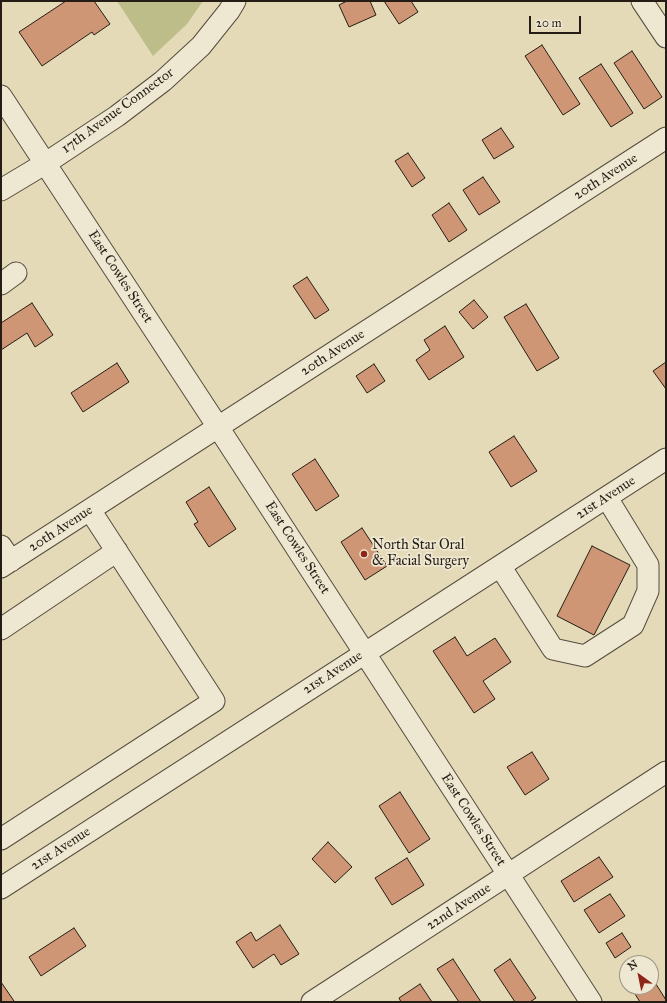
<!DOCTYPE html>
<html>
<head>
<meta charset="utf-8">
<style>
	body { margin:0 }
	#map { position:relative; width:667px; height:1003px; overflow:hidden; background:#e5dab8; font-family:"IM FELL Great Primer",serif }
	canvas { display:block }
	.frame { position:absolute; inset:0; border:2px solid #251d15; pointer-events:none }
	.north { position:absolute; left:619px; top:955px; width:40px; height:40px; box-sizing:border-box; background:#eee7d1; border:1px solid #9e9686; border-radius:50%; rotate:327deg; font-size:11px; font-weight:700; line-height:16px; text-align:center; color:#251d15 }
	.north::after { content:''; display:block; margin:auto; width:14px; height:18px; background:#8f2418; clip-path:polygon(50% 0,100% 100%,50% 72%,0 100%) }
	.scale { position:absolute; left:529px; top:16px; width:52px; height:18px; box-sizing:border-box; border:2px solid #251d15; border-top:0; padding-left:5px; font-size:12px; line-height:14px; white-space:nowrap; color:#251d15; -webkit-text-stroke:3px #eee7d1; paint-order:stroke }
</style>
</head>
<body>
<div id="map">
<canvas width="667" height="1003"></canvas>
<div class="frame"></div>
<div class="north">N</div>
<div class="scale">20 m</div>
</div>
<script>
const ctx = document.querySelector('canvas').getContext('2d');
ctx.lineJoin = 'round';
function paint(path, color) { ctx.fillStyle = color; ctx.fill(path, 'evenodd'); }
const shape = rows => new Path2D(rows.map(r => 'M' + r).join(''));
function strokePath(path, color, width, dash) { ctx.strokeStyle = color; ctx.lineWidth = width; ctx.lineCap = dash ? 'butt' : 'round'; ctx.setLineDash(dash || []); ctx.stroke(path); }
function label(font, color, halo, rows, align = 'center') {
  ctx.font = font + ' "IM FELL Great Primer",serif'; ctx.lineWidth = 3.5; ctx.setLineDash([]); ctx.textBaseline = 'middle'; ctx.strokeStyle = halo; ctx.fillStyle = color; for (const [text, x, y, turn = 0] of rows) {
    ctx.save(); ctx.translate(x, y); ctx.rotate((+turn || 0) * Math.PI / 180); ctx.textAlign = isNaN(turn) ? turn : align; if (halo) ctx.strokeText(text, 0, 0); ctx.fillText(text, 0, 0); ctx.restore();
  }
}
paint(shape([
	[117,1,203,1,187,24,153,56]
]), '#bdbd89');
const building = shape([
	[66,1,94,1,110,24,94,35,92,32,42,66,19,32,66,1],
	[347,1,370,1,376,15,349,27,339,5,347,1],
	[384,1,411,1,418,12,399,24,384,1],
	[542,45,580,104,563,115,525,56,542,45],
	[632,51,662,97,644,109,614,63,632,51],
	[601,64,633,113,611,127,579,78,601,64],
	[501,128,514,147,494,159,482,140,501,128],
	[408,153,425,178,412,187,395,161,408,153],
	[483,177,500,202,479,215,463,190,483,177],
	[449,203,467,230,449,242,432,215,449,203],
	[307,277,329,310,315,319,293,286,307,277],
	[474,300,488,317,473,329,459,312,474,300],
	[32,303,53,335,35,347,27,333,1,350,1,323,32,303],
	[526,304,559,358,537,371,504,317,526,304],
	[445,326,464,357,429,380,416,360,430,350,424,340,445,326],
	[666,362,666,389,653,371,666,362],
	[117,363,129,382,83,412,71,393,117,363],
	[374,364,385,381,367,393,356,376,374,364],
	[514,436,537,471,511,487,489,452,514,436],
	[315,459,339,496,316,511,292,474,315,459],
	[209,487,236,529,209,547,194,524,198,522,186,502,209,487],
	[362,528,387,566,365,580,341,542,362,528],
	[592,546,630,565,594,635,557,616,592,546],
	[455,637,467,656,495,638,511,662,483,681,495,699,474,713,433,651,455,637],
	[532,752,549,779,525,795,507,767,532,752],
	[400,792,430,839,409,853,379,806,400,792],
	[328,842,352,867,335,883,312,859,328,842],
	[599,857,613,877,574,902,561,881,599,857],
	[407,858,424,885,392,905,375,878,407,858],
	[610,894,625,916,599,933,584,910,610,894],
	[280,925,299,954,281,965,274,954,253,968,236,942,251,932,256,941,280,925],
	[74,928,86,946,41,976,29,957,74,928],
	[622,933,631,947,615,958,606,943,622,933],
	[453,959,481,1002,459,1002,437,969,453,959],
	[510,959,536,998,530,1002,515,1002,494,970,510,959],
	[654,981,666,1000,666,1002,640,1002,635,994,646,987,651,987,651,984,654,981],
	[1,982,14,1001,12,1002,1,1002,1,982],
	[420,984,432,1002,401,1002,399,998,420,984]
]);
paint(building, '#ce9675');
strokePath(building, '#251d15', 1);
const minor = shape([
	[642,1,666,37],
	[1,96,218,427,591,1002],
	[1,190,46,163,117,116,163,81,201,46,229,11,235,1],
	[1,284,16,273],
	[1,546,11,561],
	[500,566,553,649,585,656,633,625,648,591,648,565,607,498],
	[1,567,666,138],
	[1,629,117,551],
	[1,839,214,701,90,510],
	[1,888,666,459],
	[312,1002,666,772]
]);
strokePath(minor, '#554c3e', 23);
strokePath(minor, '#eee7d1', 21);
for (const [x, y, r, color] of [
	[364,554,4,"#8f2418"]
]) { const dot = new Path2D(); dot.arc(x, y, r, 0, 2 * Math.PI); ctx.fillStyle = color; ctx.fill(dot); strokePath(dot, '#eee7d1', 1.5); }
label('14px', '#251d15', '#eee7d1', [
	["17th Avenue Connector",118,111,-36],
	["20th Avenue",606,177,-33],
	["East Cowles Street",120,277,57],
	["20th Avenue",333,353,-33],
	["21st Avenue",606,498,-33],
	["20th Avenue",61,529,-33],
	["East Cowles Street",297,548,57],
	["21st Avenue",333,673,-33],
	["East Cowles Street",473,820,57],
	["21st Avenue",61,849,-33],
	["22nd Avenue",459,907,-33]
]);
label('14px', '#251d15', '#eee7d1', [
	["North Star Oral",372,546],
	["& Facial Surgery",372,562]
], 'left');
</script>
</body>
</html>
